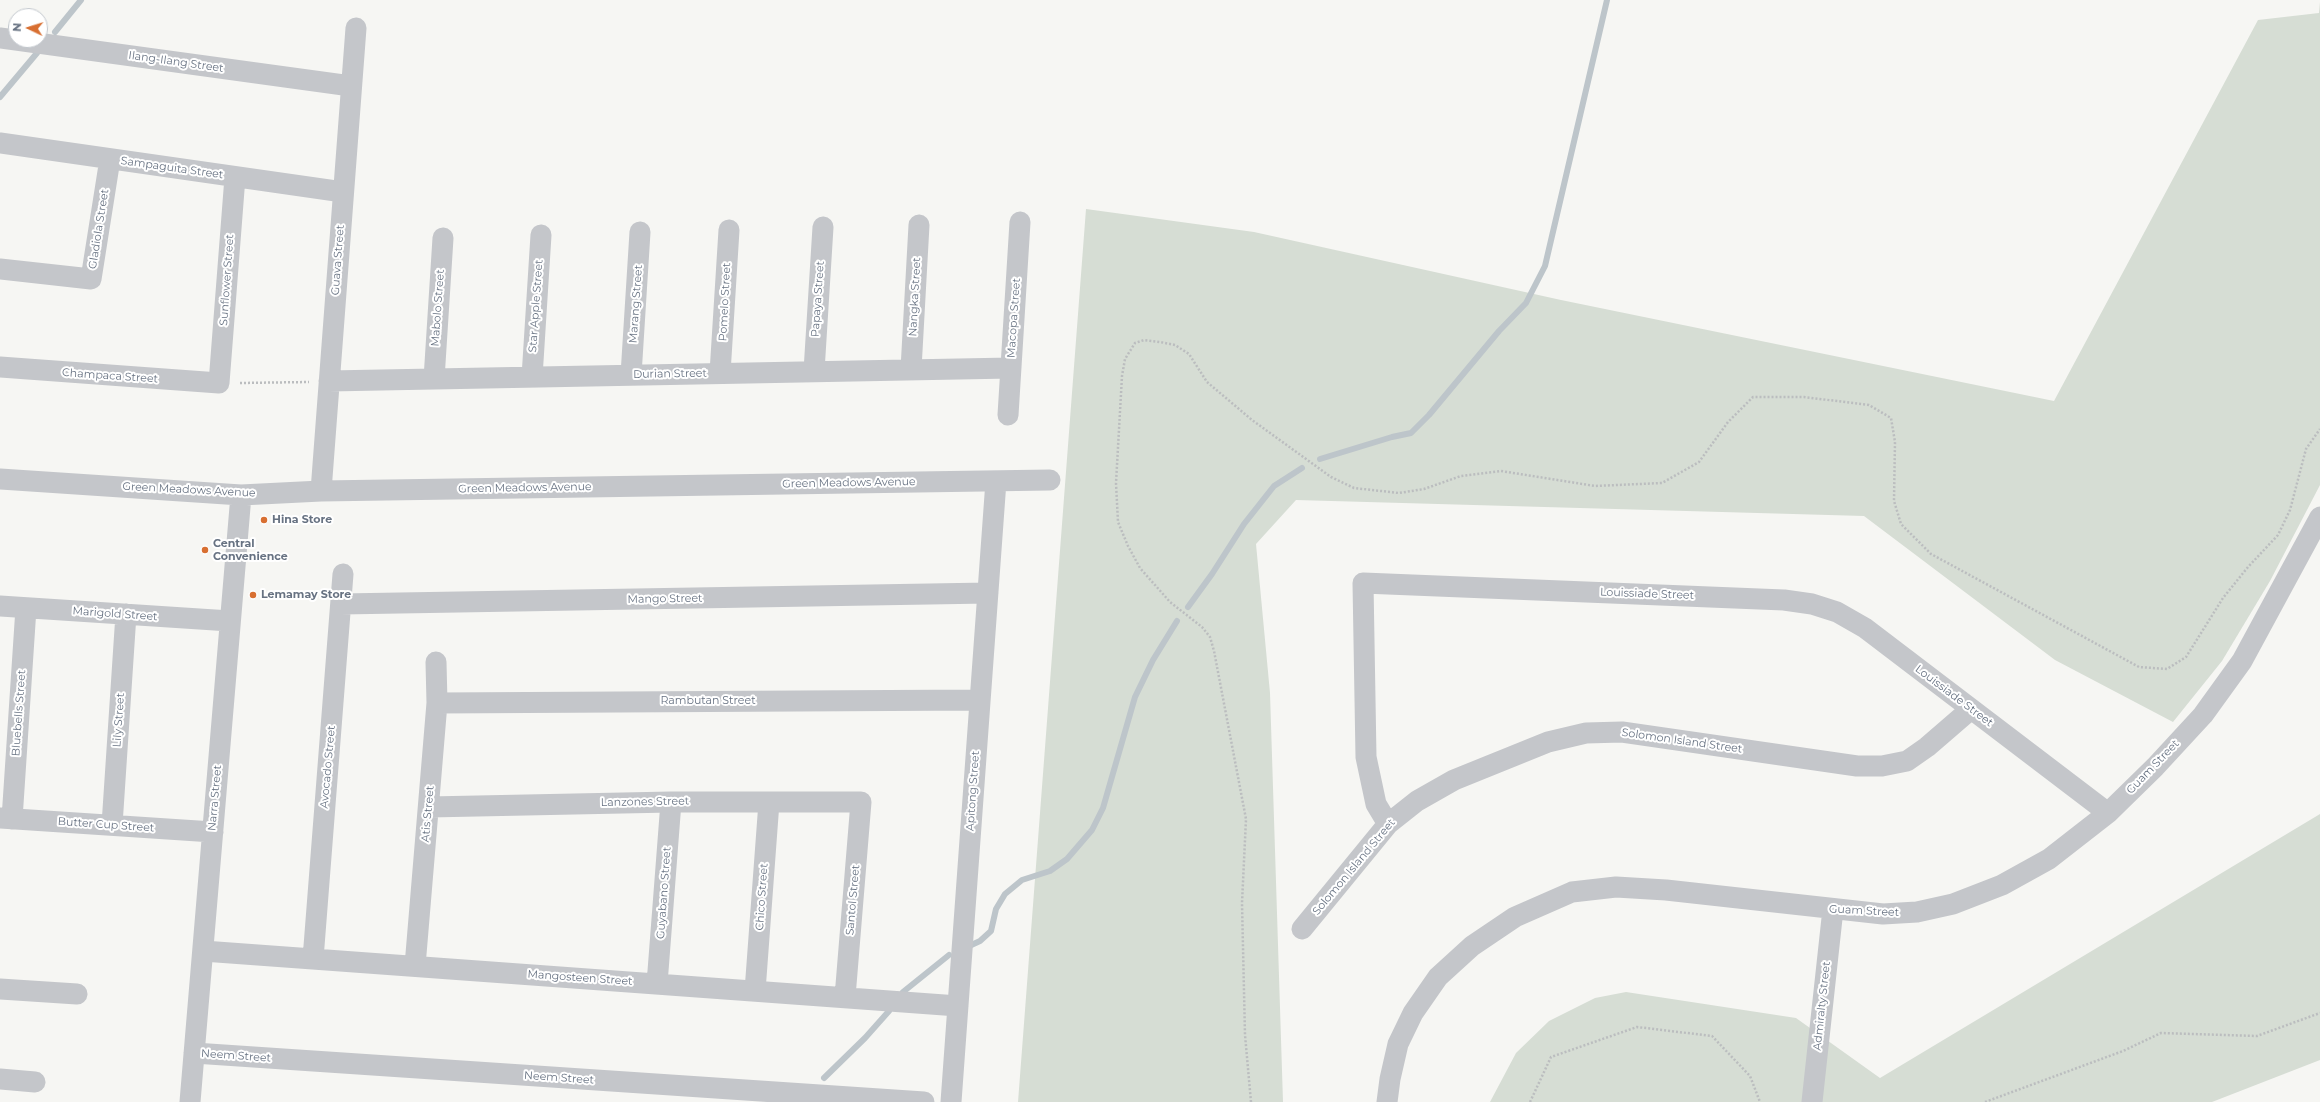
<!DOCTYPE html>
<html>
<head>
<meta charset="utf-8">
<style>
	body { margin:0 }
	#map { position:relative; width:2320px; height:1102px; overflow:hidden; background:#f6f6f3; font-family:Montserrat,sans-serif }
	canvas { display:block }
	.north { position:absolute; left:8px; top:8px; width:40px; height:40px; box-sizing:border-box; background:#fff; border:1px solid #c2c7cd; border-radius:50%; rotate:274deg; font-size:11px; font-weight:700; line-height:16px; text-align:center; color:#677282 }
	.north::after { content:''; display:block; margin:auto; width:14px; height:18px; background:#d86f31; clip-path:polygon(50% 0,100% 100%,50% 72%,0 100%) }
</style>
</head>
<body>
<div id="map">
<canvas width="2320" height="1102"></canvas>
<div class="north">N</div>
</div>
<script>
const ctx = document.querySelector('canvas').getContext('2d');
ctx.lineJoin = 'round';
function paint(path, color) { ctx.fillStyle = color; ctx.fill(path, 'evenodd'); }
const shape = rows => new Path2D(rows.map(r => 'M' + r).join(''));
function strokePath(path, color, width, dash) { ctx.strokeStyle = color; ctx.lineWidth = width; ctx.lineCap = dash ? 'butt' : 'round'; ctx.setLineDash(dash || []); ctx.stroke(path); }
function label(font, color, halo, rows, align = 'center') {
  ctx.font = font + ' Montserrat,sans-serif'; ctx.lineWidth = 4; ctx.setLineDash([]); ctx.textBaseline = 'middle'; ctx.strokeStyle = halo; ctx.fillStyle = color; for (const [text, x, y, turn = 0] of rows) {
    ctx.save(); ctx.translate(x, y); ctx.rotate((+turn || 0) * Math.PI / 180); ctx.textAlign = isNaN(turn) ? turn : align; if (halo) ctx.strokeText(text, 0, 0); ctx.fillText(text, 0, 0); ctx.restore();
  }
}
paint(shape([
	[2320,2,2320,485,2270,581,2222,661,2173,722,2055,660,1864,516,1296,500,1256,544,1270,693,1283,1102,1018,1102,1086,209,1254,232,1561,300,2054,401,2258,20,2319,13],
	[2320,814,2320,1060,2212,1102,1490,1102,1516,1053,1549,1021,1595,998,1626,992,1796,1018,1880,1078]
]), '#d6ddd4');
strokePath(shape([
	[55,32,81,0],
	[0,97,37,53],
	[1320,459,1392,437,1411,433,1429,415,1499,331,1526,303,1545,266,1607,0],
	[1188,607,1212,574,1244,524,1274,486,1302,468],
	[967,947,980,941,991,931,996,909,1005,894,1022,880,1050,871,1067,859,1092,830,1103,808,1135,697,1153,660,1177,621],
	[903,992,949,955],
	[824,1078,865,1038,889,1011]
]), '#bdc5ca', 6);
strokePath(shape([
	[240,383,309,382],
	[1251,1102,1245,1035,1242,903,1246,819,1214,651,1210,637,1202,627,1170,602,1140,568,1128,546,1118,522,1116,483,1122,376,1125,359,1135,343,1144,340,1160,342,1175,345,1189,354,1207,382,1252,420,1331,477,1354,488,1399,493,1424,489,1461,476,1501,471,1595,486,1662,483,1699,462,1728,422,1753,397,1804,397,1869,405,1891,418,1895,442,1894,501,1901,524,1931,554,2139,667,2167,669,2186,657,2223,598,2248,567,2278,535,2290,510,2306,449,2320,429],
	[1530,1102,1551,1057,1637,1027,1712,1036,1750,1076,1760,1102],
	[1985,1102,2123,1051,2161,1033,2257,1036,2320,1013]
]), '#bbbdbf', 2.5, [2, 2]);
strokePath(shape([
	[0,38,351,86],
	[0,143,343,192],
	[0,269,91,279,110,159],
	[0,367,219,383,235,177],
	[911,369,919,225],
	[814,371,823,227],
	[720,373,729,230],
	[631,375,640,232],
	[532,377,541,235],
	[434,379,443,238],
	[329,381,1011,368],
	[1008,415,1020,222],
	[0,479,241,495,321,491,1050,480],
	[321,491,356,28],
	[341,604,988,593],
	[0,606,230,621],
	[437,703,980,700],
	[429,807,671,802,861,802,845,997],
	[0,818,213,832],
	[12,819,26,608],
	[1388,824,1376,804,1366,757,1363,583,1784,600,1812,604,1837,612,1865,628,2108,813],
	[112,825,126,614],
	[1302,929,1388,824,1417,801,1454,780,1548,742,1586,733,1622,732,1857,766,1882,766,1907,761,1927,747,1971,709],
	[203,951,958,1006],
	[313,959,343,574],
	[415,966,437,703,436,662],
	[657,984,671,802],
	[0,989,77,994],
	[755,991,769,802],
	[194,1053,924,1102],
	[0,1079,35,1082],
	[190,1102,241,495],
	[951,1102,996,481],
	[1387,1102,1390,1079,1398,1044,1413,1013,1438,977,1472,946,1515,917,1572,892,1616,887,1666,890,1883,914,1917,912,1953,904,2002,885,2049,859,2108,813,2155,767,2203,715,2242,661,2320,517],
	[1812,1102,1833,909]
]), '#c4c6ca', 21);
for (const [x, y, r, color] of [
	[264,520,4,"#d86f31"],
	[205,550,4,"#d86f31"],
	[253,595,4,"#d86f31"]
]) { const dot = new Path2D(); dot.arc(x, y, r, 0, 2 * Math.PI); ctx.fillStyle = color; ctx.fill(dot); strokePath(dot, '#fff', 1.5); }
label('11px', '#677282', '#fff', [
	["Ilang-Ilang Street",176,62,8],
	["Sampaguita Street",172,168,8],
	["Gladiola Street",99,229,-81],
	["Guava Street",338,260,-86],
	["Sunflower Street",227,280,-86],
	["Nangka Street",915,297,-87],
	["Papaya Street",818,299,-86],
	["Pomelo Street",725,302,-87],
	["Marang Street",636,304,-86],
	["Star Apple Street",536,306,-86],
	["Mabolo Street",438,308,-86],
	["Macopa Street",1014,318,-86],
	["Durian Street",670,374,-1],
	["Champaca Street",110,376,4],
	["Green Meadows Avenue",849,483,-1],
	["Green Meadows Avenue",525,488,-1],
	["Green Meadows Avenue",189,490,3],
	["Louissiade Street",1647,594,2],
	["Mango Street",665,599,-1],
	["Marigold Street",115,614,4],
	["Louissiade Street",1954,696,37],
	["Rambutan Street",708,701],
	["Bluebells Street",19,713,-86],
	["Lily Street",119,720,-86],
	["Solomon Island Street",1682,741,8],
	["Avocado Street",328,767,-85],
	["Guam Street",2153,767,-46],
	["Apitong Street",973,791,-86],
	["Narra Street",215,798,-85],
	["Lanzones Street",645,802,-1],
	["Atis Street",428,814,-85],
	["Butter Cup Street",106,825,4],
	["Solomon Island Street",1354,867,-50],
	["Guyabano Street",664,893,-86],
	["Chico Street",762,897,-86],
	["Santol Street",853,900,-85],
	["Guam Street",1864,911,3],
	["Mangosteen Street",580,978,4],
	["Admiralty Street",1822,1006,-84],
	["Neem Street",236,1056,4],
	["Neem Street",559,1078,4]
]);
label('bold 11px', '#677282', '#fff', [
	["Hina Store",272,520],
	["Central",213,544],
	["Convenience",213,557],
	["Lemamay Store",261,595]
], 'left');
</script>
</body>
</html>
